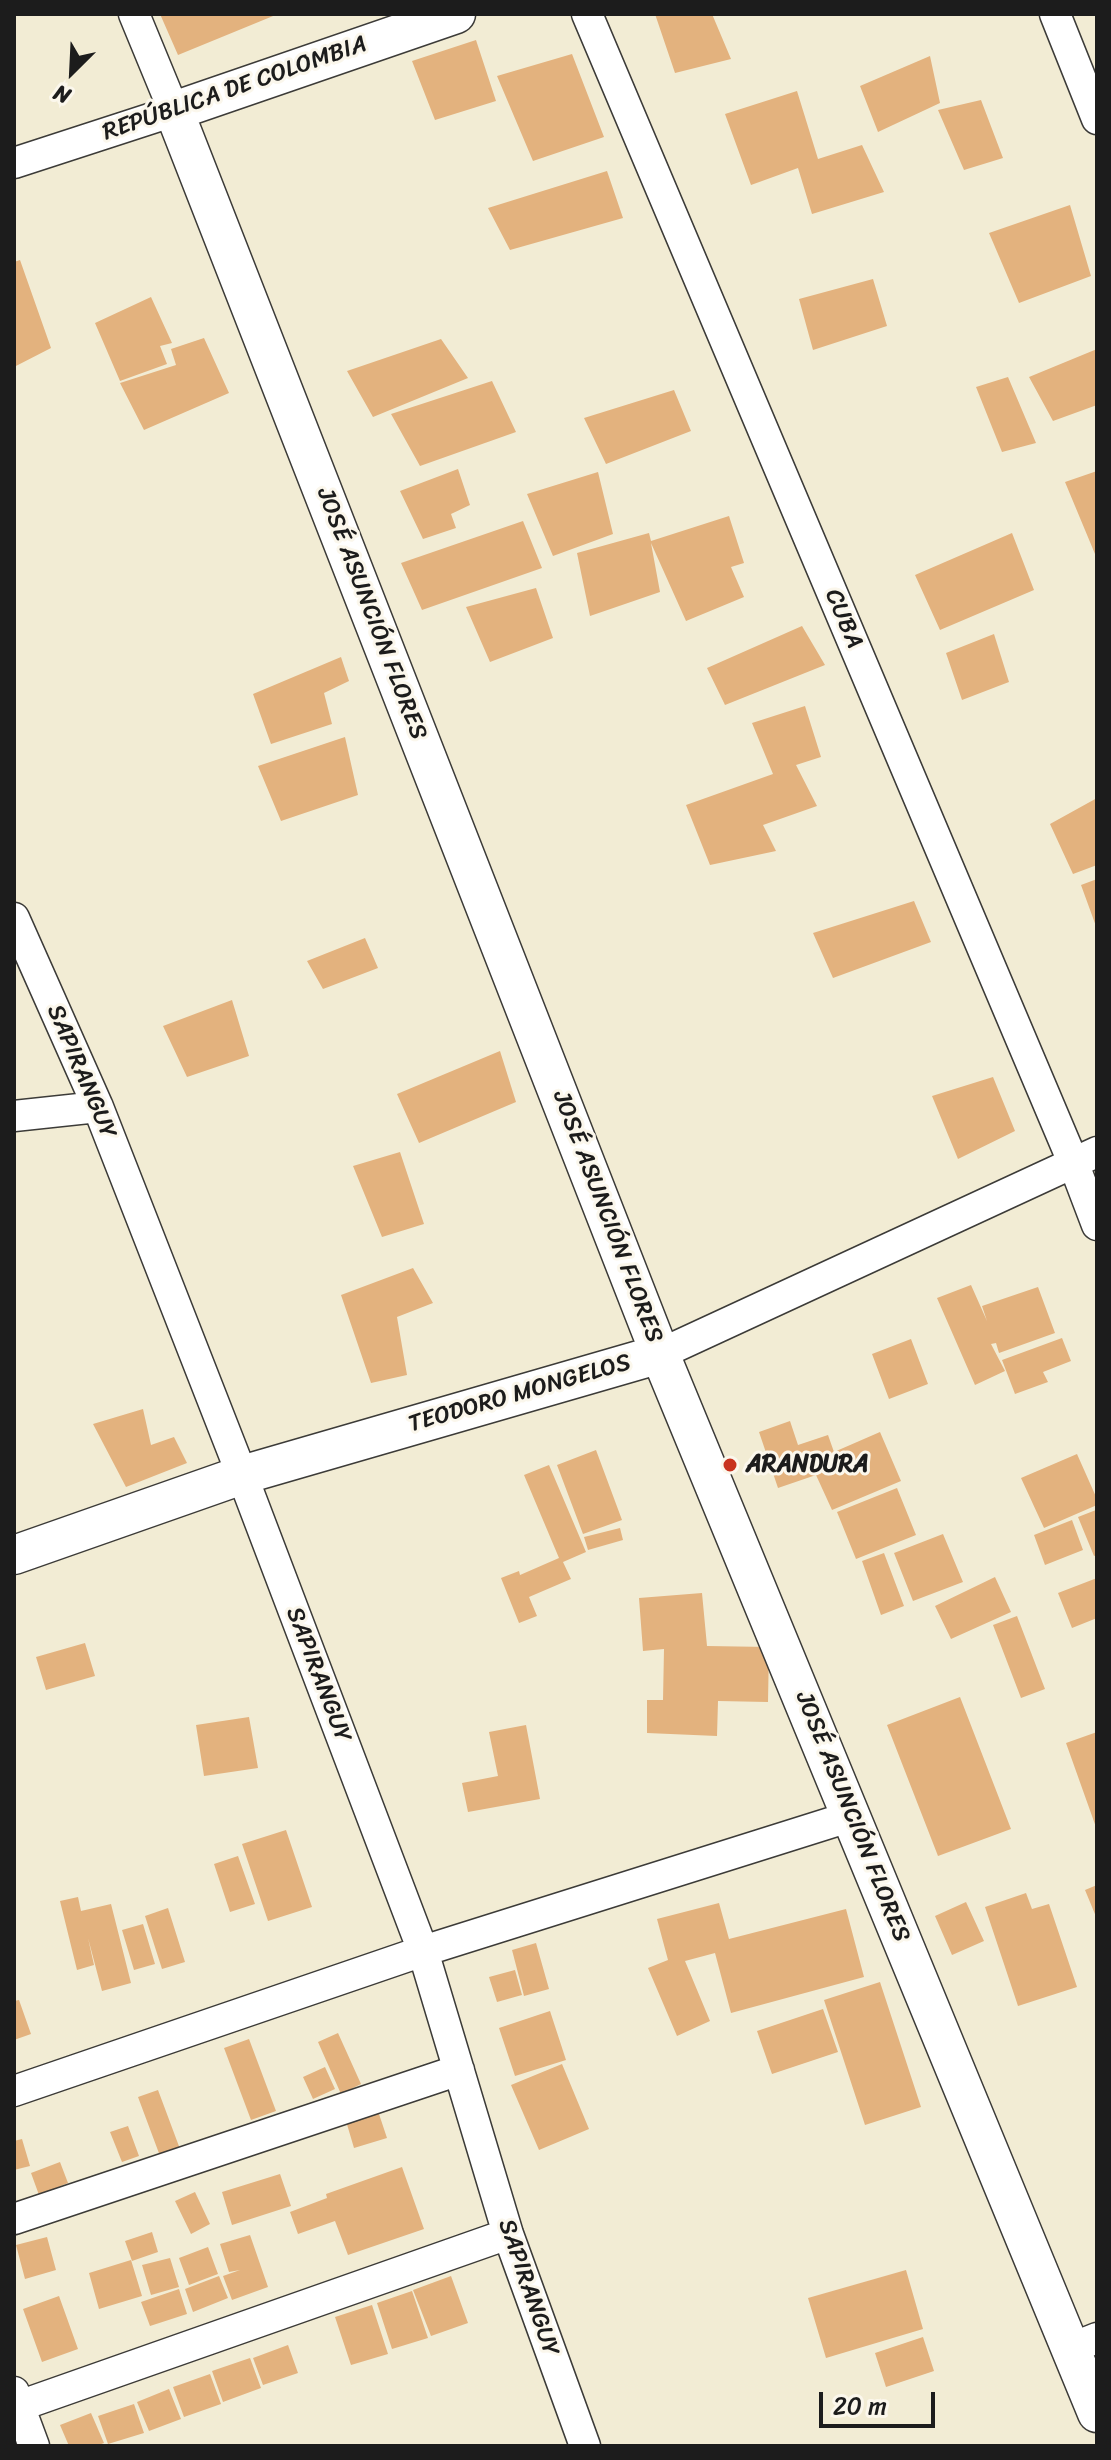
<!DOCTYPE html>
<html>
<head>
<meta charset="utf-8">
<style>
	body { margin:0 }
	#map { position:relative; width:1111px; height:2460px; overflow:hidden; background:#f2ecd4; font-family:Sriracha,sans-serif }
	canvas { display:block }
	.frame { position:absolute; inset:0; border:16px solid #1c1c1c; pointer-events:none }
	.north { position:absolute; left:32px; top:32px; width:80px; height:80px; -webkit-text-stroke:6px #fbf7ec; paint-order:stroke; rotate:204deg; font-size:22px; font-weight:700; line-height:32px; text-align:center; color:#1c1c1c }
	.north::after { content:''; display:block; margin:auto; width:28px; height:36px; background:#1c1c1c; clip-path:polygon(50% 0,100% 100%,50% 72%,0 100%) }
	.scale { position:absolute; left:819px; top:2392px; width:116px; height:36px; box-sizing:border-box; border:4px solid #1c1c1c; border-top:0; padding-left:10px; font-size:24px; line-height:28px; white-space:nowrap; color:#1c1c1c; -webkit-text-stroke:6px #fbf7ec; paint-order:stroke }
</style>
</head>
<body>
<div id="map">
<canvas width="1111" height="2460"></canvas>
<div class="frame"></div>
<div class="north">N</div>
<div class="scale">20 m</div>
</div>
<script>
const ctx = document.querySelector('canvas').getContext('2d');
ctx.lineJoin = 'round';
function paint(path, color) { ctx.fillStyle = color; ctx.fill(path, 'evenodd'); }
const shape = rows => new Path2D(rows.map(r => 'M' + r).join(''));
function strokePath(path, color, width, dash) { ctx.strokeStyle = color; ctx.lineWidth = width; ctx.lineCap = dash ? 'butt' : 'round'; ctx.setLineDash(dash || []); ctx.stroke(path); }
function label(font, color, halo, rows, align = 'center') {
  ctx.font = font + ' Sriracha,sans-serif'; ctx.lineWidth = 6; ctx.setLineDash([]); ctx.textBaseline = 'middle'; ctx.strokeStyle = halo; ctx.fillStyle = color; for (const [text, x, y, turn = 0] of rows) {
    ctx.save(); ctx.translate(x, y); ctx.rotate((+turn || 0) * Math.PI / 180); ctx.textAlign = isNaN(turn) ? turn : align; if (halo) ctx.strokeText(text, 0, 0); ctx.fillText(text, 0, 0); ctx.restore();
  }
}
paint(shape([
	[160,14,278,14,178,55],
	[655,14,712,14,731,59,675,73],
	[476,40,496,101,435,120,412,61],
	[572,54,604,137,533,161,497,76],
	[930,56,940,103,878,132,860,86],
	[797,91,818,159,862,145,884,192,812,214,798,168,751,185,725,114],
	[981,100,1003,158,964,170,938,110],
	[607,171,623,218,510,250,488,208],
	[1070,205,1091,276,1019,303,989,233],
	[20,260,51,348,14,367,14,262],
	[873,279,887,326,813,350,799,299],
	[151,297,172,343,160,346,167,364,120,381,95,323],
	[204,338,229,393,144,430,120,383,176,365,171,349],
	[441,339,468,378,373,417,347,371],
	[1097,349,1097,405,1053,421,1029,377],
	[1008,377,1036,443,1002,452,976,387],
	[492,381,516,432,420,466,391,414],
	[674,390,691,431,606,464,584,418],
	[458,469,470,505,451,514,456,528,423,539,400,491],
	[1097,471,1097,552,1095,554,1065,482],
	[598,472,613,534,553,556,527,494],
	[729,516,744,563,731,567,744,597,686,621,651,543,660,592,590,616,577,553,649,533,651,541],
	[523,521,542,568,422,610,401,563],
	[1012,533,1034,590,940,630,915,575],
	[536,588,553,638,490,662,466,607],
	[802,626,825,665,725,705,707,668],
	[994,634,1009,682,962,700,946,653],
	[341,657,349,681,324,693,332,724,271,744,253,694],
	[805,706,821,757,796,765,817,806,763,825,776,851,710,865,686,805,773,774,752,723],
	[345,737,358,795,281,821,258,766],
	[1097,798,1097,865,1073,874,1050,824],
	[1097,879,1097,929,1081,885],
	[914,901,931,942,833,978,813,933],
	[365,938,378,968,323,989,307,961],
	[232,1000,249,1056,187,1077,163,1026],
	[500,1051,516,1102,419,1143,397,1094],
	[993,1077,1015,1131,958,1159,932,1096],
	[400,1152,424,1224,382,1237,353,1166],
	[413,1268,433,1303,397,1317,407,1375,371,1383,341,1295],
	[971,1285,987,1321,982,1306,1038,1287,1055,1333,999,1353,996,1343,991,1344,1005,1371,975,1385,937,1298],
	[1062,1338,1071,1361,1043,1372,1048,1382,1015,1394,1002,1360],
	[911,1339,928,1384,889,1399,872,1354],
	[143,1409,151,1445,174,1437,187,1463,126,1487,93,1424],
	[790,1421,798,1445,828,1435,834,1452,880,1432,901,1481,832,1510,816,1475,778,1488,759,1432],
	[596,1450,622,1520,583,1534,557,1465],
	[1077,1454,1097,1499,1097,1505,1044,1528,1021,1478],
	[549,1465,586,1552,563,1562,571,1579,529,1597,537,1616,519,1623,501,1578,519,1571,520,1575,559,1558,524,1475],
	[897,1488,916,1535,856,1559,837,1512],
	[1096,1510,1097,1555,1094,1556,1078,1517],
	[1072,1520,1083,1550,1045,1565,1034,1535],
	[620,1528,623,1540,588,1550,584,1537],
	[943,1534,963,1582,913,1601,894,1553],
	[884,1553,904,1606,881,1615,862,1561],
	[995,1577,1011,1612,951,1639,935,1606],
	[1097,1578,1097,1618,1072,1628,1058,1593],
	[702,1593,707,1646,769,1647,768,1702,718,1701,717,1736,647,1733,647,1700,663,1700,664,1649,643,1651,639,1598],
	[1017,1616,1045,1689,1021,1698,993,1625],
	[85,1643,95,1676,46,1690,36,1657],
	[960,1697,1011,1829,938,1856,887,1725],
	[249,1717,258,1768,204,1776,196,1725],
	[526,1725,540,1799,468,1812,462,1783,498,1776,489,1732],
	[1097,1732,1097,1830,1066,1743],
	[286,1830,312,1907,268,1921,242,1844],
	[238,1856,255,1904,230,1912,214,1864],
	[1097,1885,1097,1919,1085,1890],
	[1026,1893,1032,1909,1049,1904,1077,1987,1018,2006,985,1907],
	[78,1897,81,1911,111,1904,131,1983,102,1991,88,1938,94,1965,77,1970,60,1901],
	[966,1902,984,1941,952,1955,935,1916],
	[719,1903,729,1939,846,1909,864,1977,731,2013,715,1953,685,1961,710,2021,677,2036,648,1968,668,1960,657,1919],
	[168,1908,185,1962,162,1969,145,1916],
	[143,1924,155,1964,134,1970,122,1930],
	[536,1943,549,1989,524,1996,512,1950],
	[515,1970,522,1995,497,2002,489,1977],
	[880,1982,921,2107,865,2125,824,2000],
	[19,2000,31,2034,14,2040,14,2001],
	[823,2009,838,2052,772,2074,757,2031],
	[550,2011,566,2060,515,2076,499,2028],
	[338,2033,361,2084,341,2094,318,2042],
	[249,2039,276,2111,251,2120,224,2048],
	[562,2064,589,2129,539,2150,511,2085],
	[325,2067,335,2089,313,2099,303,2077],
	[158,2090,180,2149,160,2156,138,2097],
	[378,2111,387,2138,354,2148,346,2121],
	[128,2126,139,2156,122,2162,110,2132],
	[22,2139,30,2166,14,2170,14,2141],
	[60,2162,68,2183,39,2195,31,2173],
	[402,2167,424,2229,348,2255,335,2221,298,2234,290,2212,327,2198,326,2194],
	[280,2174,291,2206,232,2225,222,2192],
	[195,2192,210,2224,191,2234,175,2201],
	[152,2232,158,2252,132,2261,125,2241],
	[250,2235,268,2287,232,2300,223,2276,240,2270,229,2272,220,2244],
	[47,2237,56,2270,25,2279,16,2245],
	[208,2247,218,2274,189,2285,179,2258],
	[170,2258,179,2287,151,2295,142,2265],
	[131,2260,142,2296,99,2309,89,2273],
	[906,2270,923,2329,826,2358,808,2298],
	[219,2276,228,2298,193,2312,185,2289],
	[451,2276,468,2323,431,2336,413,2290],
	[179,2289,187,2314,150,2326,141,2302],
	[412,2291,428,2338,392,2349,377,2303],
	[59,2296,78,2349,42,2362,23,2309],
	[372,2305,388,2354,351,2365,335,2317],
	[923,2337,934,2371,886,2387,875,2353],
	[288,2345,298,2373,263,2385,253,2358],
	[250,2358,261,2388,223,2402,212,2371],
	[210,2374,221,2404,184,2417,173,2387],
	[169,2389,181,2419,149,2431,137,2402],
	[134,2404,144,2433,108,2444,98,2416],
	[91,2413,104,2443,96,2446,69,2446,60,2425]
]), '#e3b27e');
const minor = shape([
	[587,14,1073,1162,1097,1225],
	[1055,14,1097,119],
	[14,163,174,111,134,14],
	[14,918,98,1107,242,1475,423,1951,508,2234,585,2446],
	[14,1116,98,1107],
	[660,1354,1097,1152],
	[14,2091,423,1951,852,1816],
	[14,2219,459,2070],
	[1072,2348,1097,2338],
	[14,2392,34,2446],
	[19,2406,508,2234]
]);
const tertiary = shape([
	[456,14,174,111,660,1354,1097,2413],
	[14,1555,242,1475,660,1354]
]);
strokePath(minor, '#3c3b38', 33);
strokePath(tertiary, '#3c3b38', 41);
strokePath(minor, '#fff', 30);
strokePath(tertiary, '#fff', 38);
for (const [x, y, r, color] of [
	[730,1465,8,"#c8321e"]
]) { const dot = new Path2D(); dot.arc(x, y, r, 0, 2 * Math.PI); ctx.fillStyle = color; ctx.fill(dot); strokePath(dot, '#fbf7ec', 3); }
label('24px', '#1c1c1c', '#fbf7ec', [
	["REPÚBLICA DE COLOMBIA",235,89,-19],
	["JOSÉ ASUNCIÓN FLORES",371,614,69],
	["CUBA",843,619,67],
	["SAPIRANGUY",81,1072,67],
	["JOSÉ ASUNCIÓN FLORES",607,1217,69],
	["TEODORO MONGELOS",520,1394,-16],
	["SAPIRANGUY",318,1675,69],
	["JOSÉ ASUNCIÓN FLORES",852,1817,68],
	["SAPIRANGUY",528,2288,71]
]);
label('bold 24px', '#1c1c1c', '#fbf7ec', [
	["ARANDURA",746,1465]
], 'left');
</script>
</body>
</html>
